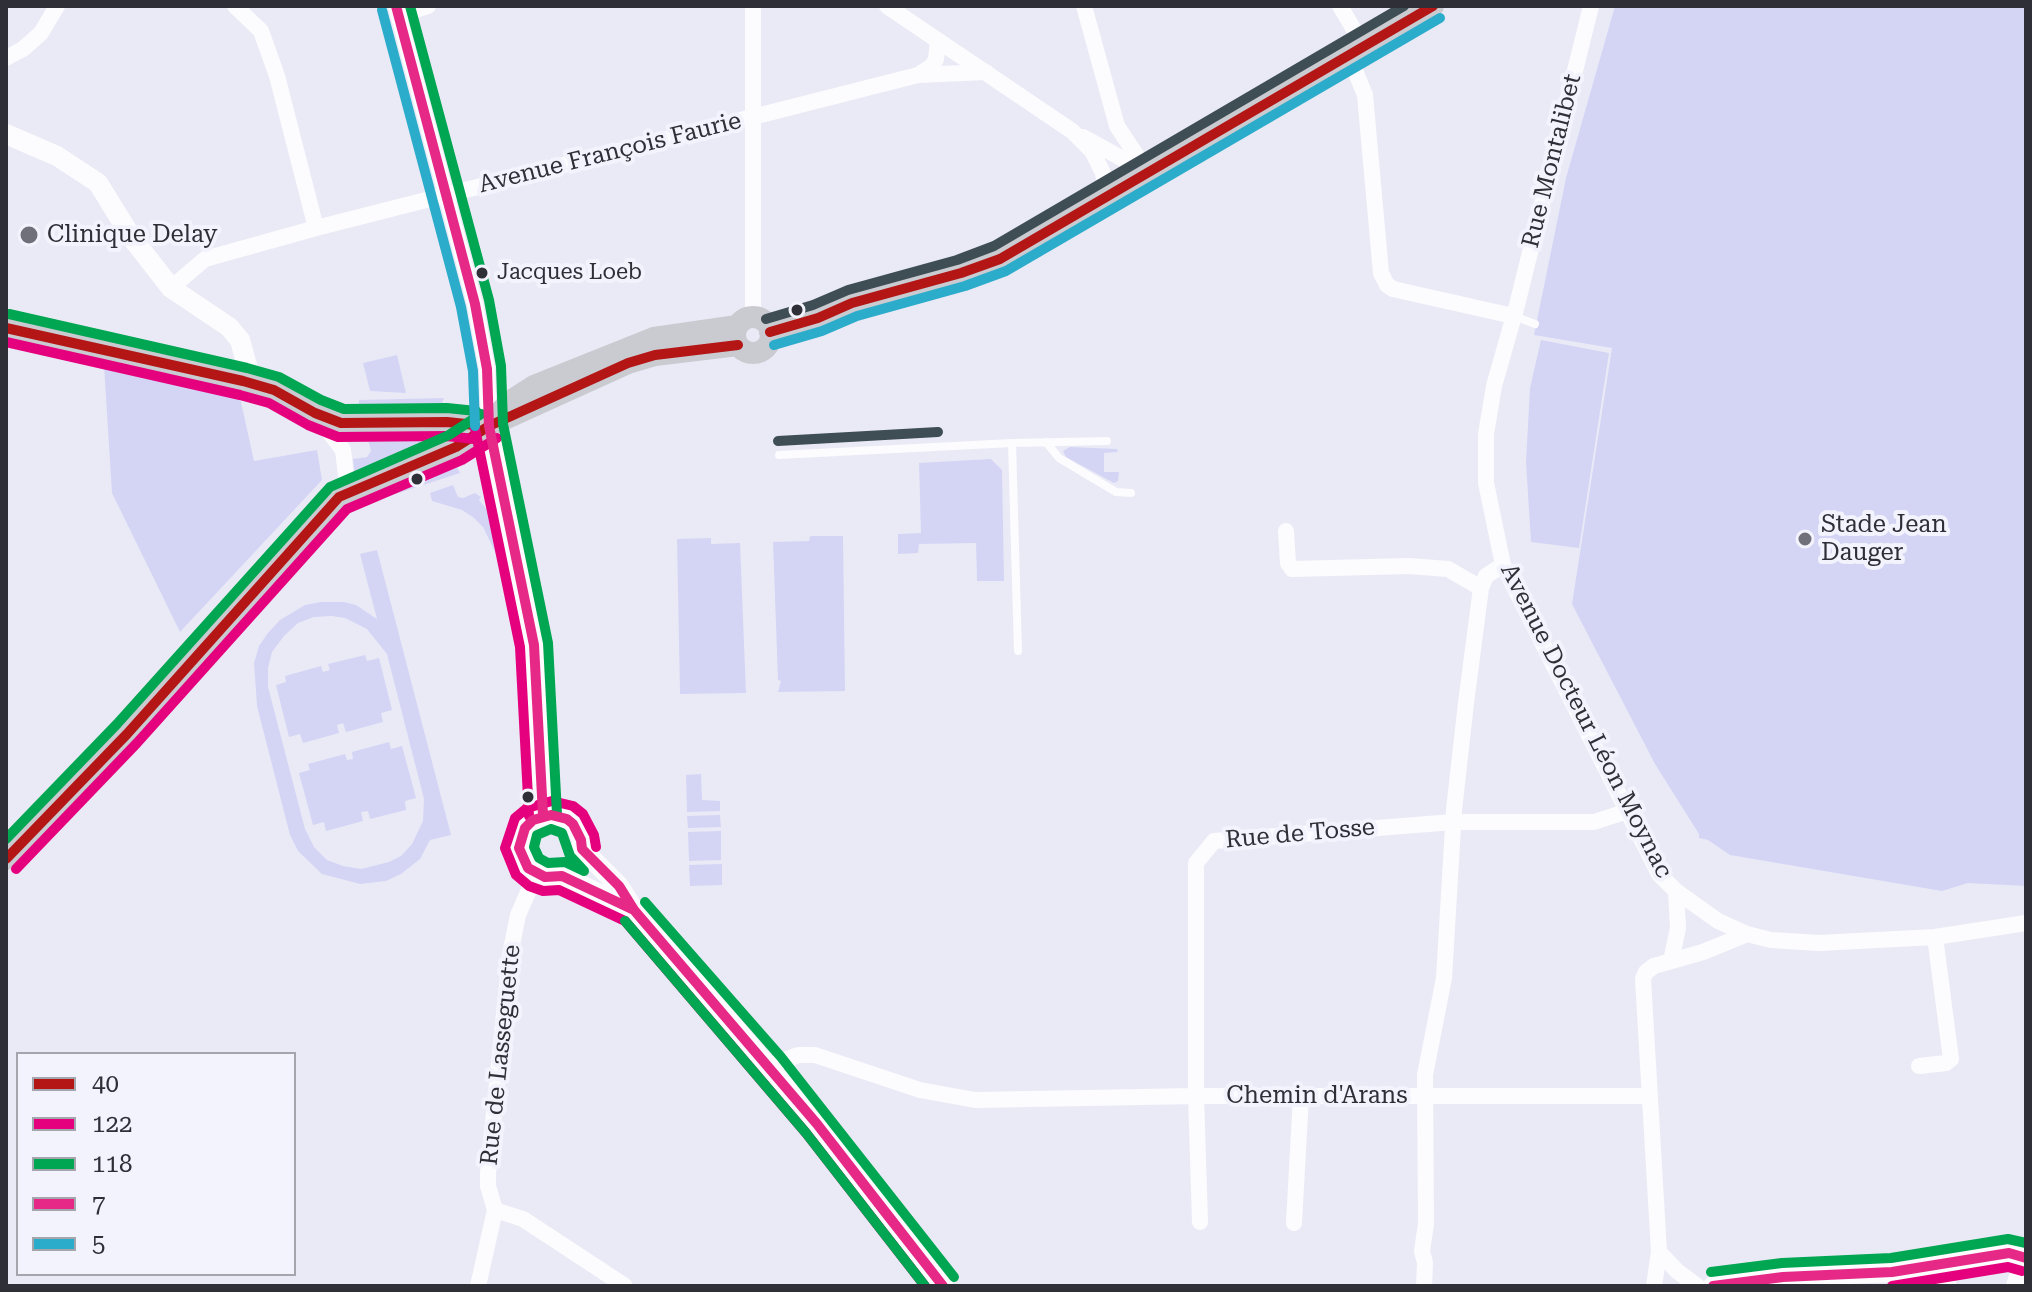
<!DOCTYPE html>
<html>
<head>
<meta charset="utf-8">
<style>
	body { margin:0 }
	#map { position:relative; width:2032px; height:1292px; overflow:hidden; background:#eaeaf6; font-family:"Roboto Serif",serif }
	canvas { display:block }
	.frame { position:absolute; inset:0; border:8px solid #2f2f38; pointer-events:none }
	.legend { position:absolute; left:16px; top:1052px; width:280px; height:224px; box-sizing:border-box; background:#f3f3fd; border:2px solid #a5a5ae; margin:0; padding:10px 14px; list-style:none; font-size:24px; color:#2f2f38 }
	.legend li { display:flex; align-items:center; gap:16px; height:40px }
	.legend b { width:40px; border:2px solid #a5a5ae }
</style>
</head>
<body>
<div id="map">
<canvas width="2032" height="1292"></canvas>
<div class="frame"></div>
<ul class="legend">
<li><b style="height:10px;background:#b31615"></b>40</li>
<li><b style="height:10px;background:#e5007d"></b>122</li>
<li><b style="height:10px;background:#00a651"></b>118</li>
<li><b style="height:10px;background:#e62987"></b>7</li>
<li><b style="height:10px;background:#2bacca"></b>5</li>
</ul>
</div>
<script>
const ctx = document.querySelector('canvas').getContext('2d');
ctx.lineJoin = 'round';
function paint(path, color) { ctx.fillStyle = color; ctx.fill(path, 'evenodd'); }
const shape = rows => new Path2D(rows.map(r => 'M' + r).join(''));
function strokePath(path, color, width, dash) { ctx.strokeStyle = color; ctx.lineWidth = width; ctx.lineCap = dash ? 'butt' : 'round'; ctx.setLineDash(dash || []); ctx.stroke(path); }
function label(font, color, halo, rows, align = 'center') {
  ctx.font = font + ' "Roboto Serif",serif'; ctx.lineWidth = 8; ctx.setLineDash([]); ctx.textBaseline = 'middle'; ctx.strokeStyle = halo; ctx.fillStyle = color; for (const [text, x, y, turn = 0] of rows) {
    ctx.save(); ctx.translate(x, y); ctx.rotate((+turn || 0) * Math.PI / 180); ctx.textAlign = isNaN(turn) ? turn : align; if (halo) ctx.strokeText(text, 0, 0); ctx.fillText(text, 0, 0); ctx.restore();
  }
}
paint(shape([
	[1615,6,2026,6,2026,886,1968,883,1942,891,1730,855,1708,840,1699,838,1699,834,1655,764,1572,604,1612,348,1534,335,1566,178],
	[1541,340,1609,353,1579,548,1531,542,1526,462,1530,388],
	[397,355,406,393,370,391,363,363],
	[104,365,239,393,254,461,317,450,322,480,180,632,112,493],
	[444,398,442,404,359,406,359,400],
	[444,430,448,440,355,479,353,459,367,457,371,451,366,433],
	[1070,447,1117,449,1118,452,1104,453,1104,472,1119,472,1118,481,1114,483,1066,457,1063,451],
	[991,459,1002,470,1004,581,977,581,976,543,919,544,918,553,898,554,898,534,921,533,919,463],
	[457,467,460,473,374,501],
	[453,485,458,497,463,498,475,493,481,497,479,500,487,510,490,510,502,562,500,562,483,527,474,518,462,510,432,501,430,493],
	[810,536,843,536,845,691,778,692,781,681,778,680,773,542,809,541],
	[711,538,711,544,740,543,746,693,680,694,677,539],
	[377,550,451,835,430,840,420,859,401,874,386,881,360,884,322,874,298,851,290,835,257,706,254,663,259,646,268,633,280,620,305,605,321,602,344,602,356,605,377,619,360,554],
	[332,616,345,618,367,629,387,654,424,799,423,821,412,844,401,856,389,862,361,869,343,866,327,860,314,847,305,829,268,687,268,668,272,652,284,636,298,623,314,617],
	[365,655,367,661,379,658,392,710,381,713,383,722,346,732,343,723,337,725,339,733,303,743,300,734,289,737,276,685,286,682,285,676,321,666,323,672,330,670,328,664],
	[389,742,391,749,402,746,416,798,405,801,406,810,370,819,368,811,361,812,363,821,326,831,324,822,313,825,299,773,310,770,308,764,345,754,347,760,353,759,352,752],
	[701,774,702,800,720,801,720,811,687,812,686,775],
	[720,815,721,827,688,828,687,816],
	[721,831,721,860,689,861,688,832],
	[722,864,722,885,690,886,689,865]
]), '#d4d5f5');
strokePath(shape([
	[1514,316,1535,324],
	[1046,442,1059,458,1116,492,1131,493],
	[1012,443,1018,651],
	[779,455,1012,443,1107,441]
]), '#fcfcfe', 8);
strokePath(shape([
	[235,6,261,31,277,76,316,228],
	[396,6,475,304,487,369,489,426],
	[753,6,753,317],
	[887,6,1072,131,1092,151,1103,173,1107,198],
	[1084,6,1117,126,1148,173],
	[1340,6,1363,45],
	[1591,6,1517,305,1494,386,1486,434,1486,483,1503,565,1659,874,1676,891,1718,921,1747,934,1771,940,1819,943,1935,937,2026,923],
	[398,15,428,6],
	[1344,56,1354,68,1365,95,1381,273,1387,285,1393,289,1513,316],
	[6,58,23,49,41,33,57,6],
	[918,75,932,66,936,59,938,41],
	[1083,137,1143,170],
	[171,288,205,259,316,228,918,75,986,72],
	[316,415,343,450,348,492],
	[1286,531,1288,563,1292,569,1409,566,1448,569,1481,588],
	[1671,961,1678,928,1676,891],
	[770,1066,798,1055,815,1055,920,1090,975,1100,1196,1096,1650,1096],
	[1919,1066,1946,1063,1951,1059,1935,937],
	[495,1210,523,1219,625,1286],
	[1200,1222,1196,1096,1196,863,1214,841,1453,822,1594,822,1628,811],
	[1294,1223,1301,1096],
	[1659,1252,1677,1271,1697,1286],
	[478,1286,495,1210,488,1186,488,1173,510,955,518,915,536,874],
	[1424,1286,1425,1263,1422,1251,1426,1224,1425,1075,1444,978,1454,810,1466,703,1481,588,1486,576,1503,565],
	[1654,1286,1659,1252,1643,979,1646,972,1654,966,1703,952,1747,934]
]), '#fcfcfe', 16);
strokePath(shape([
	[6,134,57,156,98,183,132,238,171,288,229,327,240,340,248,369,243,381],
	[489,426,534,645,543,815],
	'520 846a31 31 0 1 1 62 0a31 31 0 1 1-62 0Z',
	[582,849,619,886,634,910,817,1124,943,1286],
	[562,876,634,910],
	[1900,1274,1947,1286],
	[1713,1286,1783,1277,1892,1272,2009,1253,2026,1258],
	[2016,1286,2021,1270,2026,1265]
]), '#fcfcfe', 20);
strokePath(shape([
	'735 335a18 18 0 1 1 36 0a18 18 0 1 1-36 0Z',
	[6,328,243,381,274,390,315,413,341,423,399,424,447,422,489,426],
	[770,332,818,318,852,303,961,273,1000,259,1031,243,1363,45,1433,6],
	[501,411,509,402,534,386,654,338,737,326],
	[6,859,127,734,339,497,456,447,489,426,628,363,655,355,738,345]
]), '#cacad1', 22);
strokePath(shape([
	[6,328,243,381,274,390,315,413,341,423,447,422,475,425],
	[770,332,818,318,852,303,961,273,1000,259,1433,6],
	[6,859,127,734,339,497,456,447,489,426,628,363,655,355,738,345]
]), '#b31615', 10);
strokePath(shape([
	[6,342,240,395,269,403,308,425,338,437,447,436,474,439],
	[475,429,520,647,529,816],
	[596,847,594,835,583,814,573,806,552,801,527,808,515,818,505,848,516,875,529,886,543,891,559,890,625,921,806,1133,925,1286],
	[16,869,137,743,347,509,462,460,497,438],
	[1892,1286,2008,1267,2022,1271]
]), '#e5007d', 10);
strokePath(shape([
	[410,6,489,300,501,366,503,424,548,643,557,814],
	[9,314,247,368,279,377,321,400,344,409,447,408,476,411],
	[551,829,562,833,570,856,584,871,565,862,548,863,539,858,534,847,537,835,551,829],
	[6,839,117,724,330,487,449,435,481,414],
	[645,902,781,1057,954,1277],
	[625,921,806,1133,925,1286],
	[1711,1272,1782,1263,1891,1258,2008,1239,2026,1243]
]), '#00a651', 10);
strokePath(shape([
	[396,6,475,304,487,369,489,426,534,645,543,815],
	[551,815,567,819,573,824,581,840,582,849,619,886,634,910,562,876,545,877,528,868,519,848,525,828,533,820,551,815],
	[634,910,817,1124],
	[634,910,817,1124],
	[817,1124,943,1286,888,1216,817,1124],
	[1713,1286,1783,1277,1892,1272,2009,1253,2026,1258]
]), '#e62987', 10);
strokePath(shape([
	[382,10,461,307,473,371,475,426],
	[774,345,822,331,857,316,965,286,1006,271,1440,18]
]), '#2bacca', 10);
strokePath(shape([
	[766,319,813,305,848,290,957,260,994,246,1404,6],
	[778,441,938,432]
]), '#3f4e55', 10);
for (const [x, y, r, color] of [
	[29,235,10,"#70707a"],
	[482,273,7,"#2f2f38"],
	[797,310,7,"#2f2f38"],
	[417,479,7,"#2f2f38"],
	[1805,539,8,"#70707a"],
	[528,797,7,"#2f2f38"]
]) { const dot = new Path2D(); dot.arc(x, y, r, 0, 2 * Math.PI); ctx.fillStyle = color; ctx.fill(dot); strokePath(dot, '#f3f3fd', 3); }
label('22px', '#2f2f38', '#f3f3fd', [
	["Jacques Loeb",497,273]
], 'left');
label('24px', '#2f2f38', '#f3f3fd', [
	["Avenue François Faurie",610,153,-14],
	["Rue Montalibet",1552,161,-76],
	["Avenue Docteur Léon Moynac",1586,721,63],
	["Rue de Tosse",1300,834,-5],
	["Rue de Lasseguette",501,1055,-84],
	["Chemin d'Arans",1317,1096]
]);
label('24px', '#2f2f38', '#f3f3fd', [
	["Clinique Delay",47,235],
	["Stade Jean",1821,525],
	["Dauger",1821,553]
], 'left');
</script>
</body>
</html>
